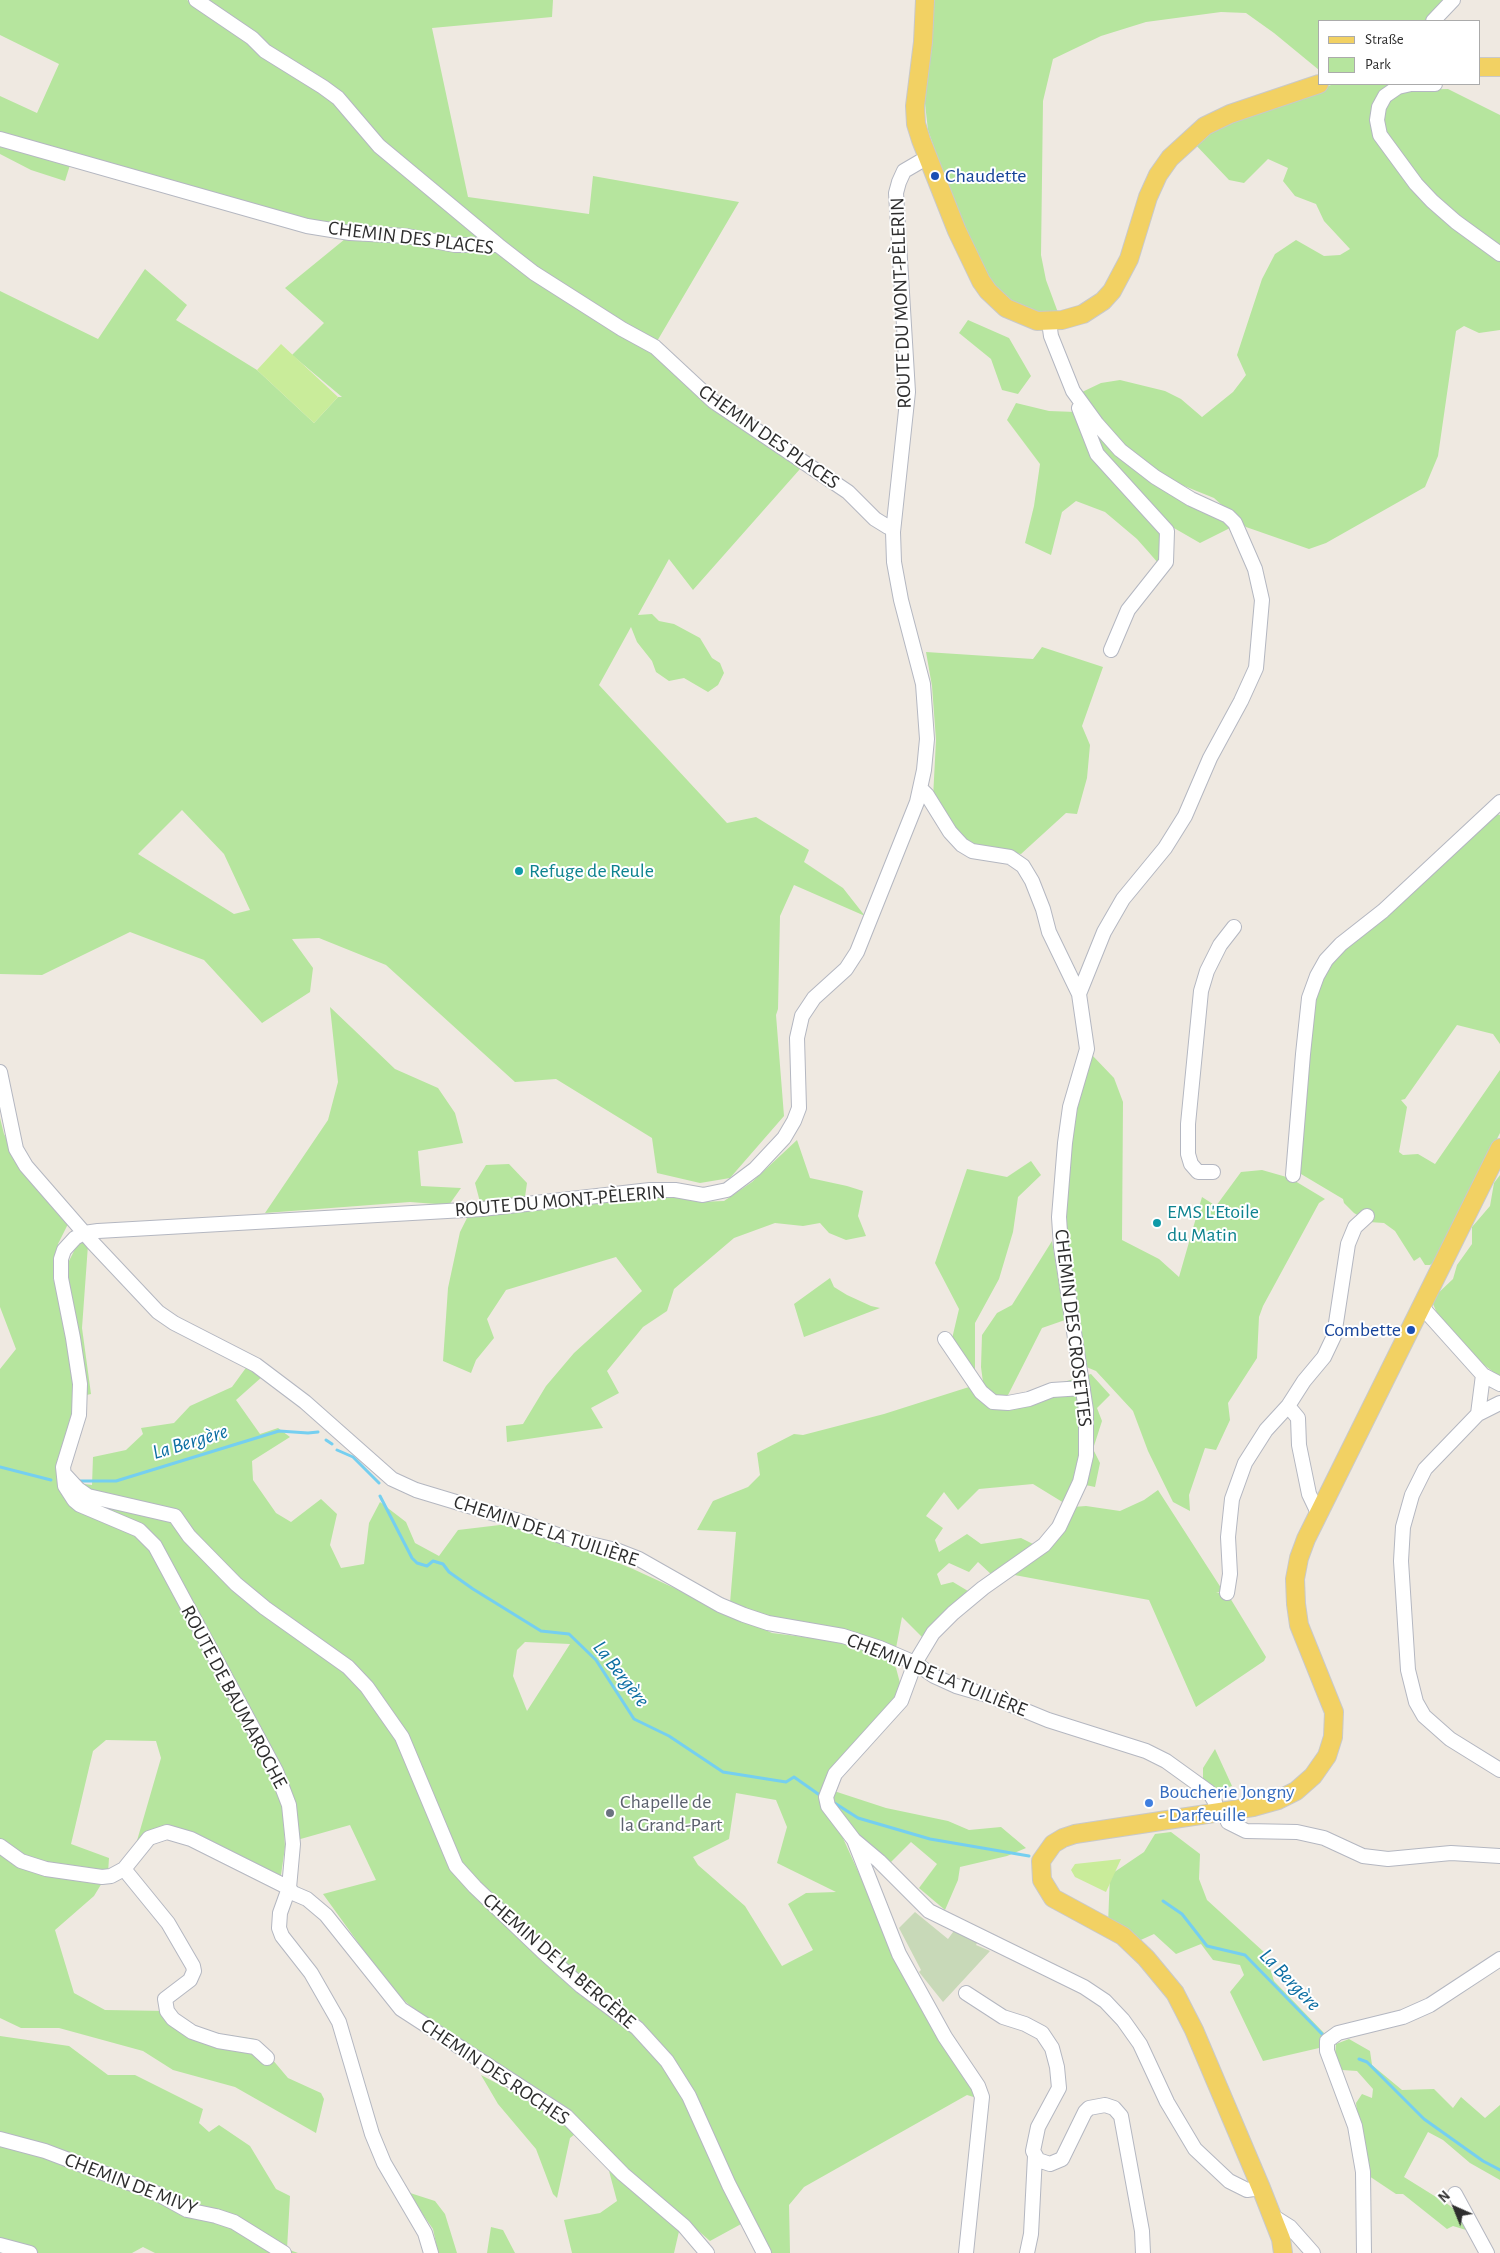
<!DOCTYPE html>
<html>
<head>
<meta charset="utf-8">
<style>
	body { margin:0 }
	#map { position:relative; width:1500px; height:2253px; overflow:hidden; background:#efe9e1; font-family:"Alegreya Sans",sans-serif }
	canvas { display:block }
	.legend { position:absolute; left:1318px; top:20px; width:162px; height:65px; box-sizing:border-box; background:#fff; border:1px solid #ababab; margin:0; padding:6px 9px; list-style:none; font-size:15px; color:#2e2e2e }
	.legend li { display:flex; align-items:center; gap:10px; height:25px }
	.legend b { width:25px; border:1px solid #ababab }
	.north { position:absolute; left:1430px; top:2183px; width:50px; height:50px; -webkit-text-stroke:4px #fff; paint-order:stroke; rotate:316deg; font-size:14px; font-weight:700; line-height:20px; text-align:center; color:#2e2e2e }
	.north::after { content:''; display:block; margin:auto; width:18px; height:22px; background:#2e2e2e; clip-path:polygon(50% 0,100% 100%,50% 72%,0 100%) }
</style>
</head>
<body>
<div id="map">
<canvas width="1500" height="2253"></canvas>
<ul class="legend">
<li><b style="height:6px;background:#f2d163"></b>Straße</li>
<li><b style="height:14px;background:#b6e59e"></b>Park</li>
</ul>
<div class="north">N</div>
</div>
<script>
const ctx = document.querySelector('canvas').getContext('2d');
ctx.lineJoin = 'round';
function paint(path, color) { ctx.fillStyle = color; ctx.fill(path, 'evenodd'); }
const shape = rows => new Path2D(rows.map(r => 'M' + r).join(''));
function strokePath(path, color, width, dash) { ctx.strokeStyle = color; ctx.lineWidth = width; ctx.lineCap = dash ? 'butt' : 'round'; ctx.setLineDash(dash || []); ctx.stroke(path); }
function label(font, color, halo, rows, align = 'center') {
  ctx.font = font + ' "Alegreya Sans",sans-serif'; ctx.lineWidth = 4; ctx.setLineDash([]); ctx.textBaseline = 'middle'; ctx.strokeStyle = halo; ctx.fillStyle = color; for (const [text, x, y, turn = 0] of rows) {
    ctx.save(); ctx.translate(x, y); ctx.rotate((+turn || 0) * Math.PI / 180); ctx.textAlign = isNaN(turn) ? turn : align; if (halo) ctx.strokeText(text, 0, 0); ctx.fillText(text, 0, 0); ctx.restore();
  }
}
paint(shape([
	[0,0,187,0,313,83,488,241,454,242,299,221,0,136,0,96,37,113,59,64,0,35],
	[208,0,553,0,552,17,432,28,468,197,589,214,593,176,739,202,656,343,537,270,384,143,341,91,260,40],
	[934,0,1448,0,1427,21,1319,21,1319,70,1274,33,1246,13,1221,12,1146,22,1101,36,1053,59,1043,101,1041,255,1046,280,1060,318,1041,319,999,297,962,228,928,130,924,95,932,47],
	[1334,84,1398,84,1385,90,1381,145,1500,259,1500,330,1479,333,1464,326,1456,331,1438,456,1425,487,1326,543,1309,549,1246,527,1214,498,1167,479,1135,454,1098,421,1080,393,1101,383,1120,380,1165,391,1181,399,1202,417,1233,392,1246,375,1237,355,1262,279,1275,254,1296,240,1324,256,1340,255,1350,249,1324,221,1316,204,1295,196,1283,181,1288,168,1268,159,1244,183,1229,180,1193,142,1222,122],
	[1448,89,1500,115,1500,247,1452,214,1427,189,1385,134,1381,114,1388,98,1401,90],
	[0,141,70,165,65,181,31,170,0,154],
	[360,237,496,249,653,350,799,465,800,469,693,590,669,559,638,615,652,614,659,621,674,624,700,638,712,658,720,663,724,673,718,685,708,692,684,678,669,681,656,672,652,661,637,642,631,627,599,685,727,823,756,817,809,850,804,862,843,888,865,916,794,885,780,916,778,1009,776,1015,784,1116,730,1178,700,1183,657,1173,652,1138,556,1079,515,1082,386,965,319,938,292,939,313,968,310,992,262,1023,204,960,130,932,42,975,0,974,0,291,98,339,145,269,187,305,176,320,257,370,314,423,338,397,342,397,292,355,324,323,285,288,345,239],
	[182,810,224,854,250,910,234,914,138,854],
	[968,320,1009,338,1031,376,1018,394,1002,390,991,359,959,333],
	[1016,403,1049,411,1076,412,1093,454,1163,531,1159,564,1137,539,1105,512,1076,501,1062,512,1051,555,1025,543,1034,506,1040,464,1007,420],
	[1086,415,1117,451,1214,513,1230,528,1200,543,1174,528,1099,452],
	[1042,647,1103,667,1082,726,1090,745,1087,778,1077,814,1066,813,1021,854,973,846,953,831,933,798,936,740,932,686,926,652,1033,659],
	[1497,814,1500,815,1500,1044,1493,1034,1457,1025,1405,1099,1401,1100,1407,1107,1399,1152,1403,1155,1418,1154,1435,1164,1500,1070,1500,1133,1434,1262,1430,1265,1425,1265,1420,1257,1414,1261,1395,1231,1384,1223,1369,1222,1354,1213,1344,1203,1343,1199,1301,1174,1298,1166,1317,986,1337,953],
	[330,1007,395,1069,438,1088,455,1113,463,1143,418,1151,421,1186,461,1188,449,1205,410,1202,265,1213,328,1120,338,1082],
	[1092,1055,1114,1078,1123,1102,1122,1240,1159,1259,1179,1277,1202,1197,1216,1206,1241,1172,1262,1170,1290,1178,1325,1199,1319,1203,1263,1306,1259,1317,1257,1358,1228,1403,1230,1420,1216,1450,1205,1448,1189,1495,1190,1511,1173,1502,1148,1451,1133,1411,1096,1371,1084,1366,1066,1254,1065,1221,1075,1107],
	[0,1118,4,1134,29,1179,69,1222,58,1244,53,1280,62,1275,79,1241,88,1245,82,1328,91,1394,73,1398,73,1417,62,1481,92,1485,93,1457,126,1450,143,1434,141,1428,174,1423,190,1406,232,1387,248,1365,263,1376,236,1400,260,1434,278,1428,290,1437,252,1461,253,1480,276,1513,291,1522,321,1499,337,1514,330,1545,341,1568,364,1564,369,1523,380,1502,406,1522,415,1543,439,1556,458,1530,500,1525,503,1522,569,1543,633,1569,772,1633,844,1642,887,1657,896,1668,900,1683,896,1699,823,1794,895,1953,977,2098,967,2095,804,2187,789,2205,790,2253,761,2253,743,2223,710,2241,606,2150,551,2097,428,2021,393,1991,323,1894,376,1880,350,1825,297,1840,283,1812,285,1847,279,1889,178,1839,156,1839,134,1851,161,1758,156,1741,106,1740,93,1751,71,1844,109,1858,108,1873,94,1896,55,1930,74,1993,105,2010,167,2011,187,2029,255,2039,288,2078,321,2093,324,2099,316,2133,235,2087,173,2070,143,2051,59,2028,21,2028,0,2018,0,1369,16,1349,0,1307],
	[525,1642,570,1644,527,1711,513,1676,517,1650],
	[736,1793,776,1800,787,1827,777,1863,836,1892,806,1893,788,1904,813,1950,782,1966,745,1906,698,1865,693,1857,729,1839],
	[797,1140,810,1178,847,1186,863,1191,858,1216,866,1236,846,1240,829,1233,820,1223,803,1226,775,1223,734,1238,674,1289,667,1311,643,1327,607,1371,619,1393,591,1408,603,1428,507,1442,506,1426,523,1424,546,1386,574,1353,642,1291,616,1257,506,1290,487,1319,494,1338,476,1360,471,1373,443,1361,448,1288,460,1232,467,1218,655,1195,676,1195,699,1202,724,1201,752,1182],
	[1031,1161,1041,1175,1018,1197,1013,1232,999,1279,975,1323,975,1373,951,1343,959,1309,935,1263,967,1169,1007,1177],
	[509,1164,527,1183,525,1197,480,1202,475,1183,486,1165],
	[1500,1175,1500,1377,1471,1355,1437,1313,1433,1304,1433,1298,1453,1279,1457,1265,1472,1244,1472,1227,1490,1206,1494,1183],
	[1052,1241,1065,1320,1042,1328,1007,1397,994,1398,984,1390,981,1367,982,1335,997,1313,1012,1305],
	[830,1278,834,1287,847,1295,871,1306,880,1308,804,1337,794,1304],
	[1091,1374,1110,1395,1097,1408,1102,1421,1093,1449,1100,1463,1095,1487,1076,1483,1064,1503,1033,1484,979,1489,958,1510,944,1492,926,1516,943,1528,935,1540,939,1552,967,1534,981,1544,1021,1538,1033,1544,993,1576,978,1562,969,1572,949,1563,937,1574,941,1585,953,1582,968,1591,923,1638,902,1617,896,1648,755,1615,730,1603,736,1532,697,1530,713,1501,748,1487,760,1475,757,1453,794,1434,803,1435,884,1414,969,1387,983,1401,1011,1410,1060,1383],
	[1158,1490,1223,1591,1216,1593,1227,1593,1266,1657,1264,1661,1196,1707,1149,1600,1009,1574,1073,1507,1086,1506,1120,1511,1144,1500],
	[1215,1749,1232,1786,1214,1792,1207,1787,1203,1779,1203,1768],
	[834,1791,886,1808,948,1821,969,1830,1001,1827,1026,1848,1007,1856,960,1867,958,1880,945,1910,919,1888,937,1864,911,1842,890,1863,857,1837,833,1804],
	[1171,1832,1200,1854,1199,1879,1207,1900,1265,1953,1274,1981,1324,2033,1319,2048,1263,2061,1230,1992,1244,1975,1240,1965,1213,1960,1201,1944,1176,1954,1154,1934,1134,1943,1108,1924,1110,1875,1144,1852,1155,1834],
	[0,2036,69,2046,108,2075,135,2075,203,2109,199,2123,209,2132,219,2125,250,2146,276,2189,290,2196,287,2249,298,2253,155,2253,143,2247,132,2253,0,2253],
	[1349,2039,1370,2051,1372,2065,1402,2090,1434,2089,1453,2108,1461,2097,1485,2118,1500,2105,1500,2180,1470,2163,1443,2140,1428,2132,1404,2177,1449,2205,1466,2220,1466,2230,1453,2226,1447,2229,1403,2194,1396,2194,1363,2172,1356,2103,1362,2094,1372,2098,1373,2089,1357,2071,1342,2070,1335,2055,1336,2044],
	[481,2075,553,2113,575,2134,570,2138,557,2198,553,2194,536,2149,498,2104],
	[609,2171,680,2227,674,2253,572,2253,564,2220,600,2213,617,2201],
	[407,2192,435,2201,445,2214,457,2253,438,2253,433,2229],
	[491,2227,503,2230,515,2253,487,2253]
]), '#b6e59e');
paint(shape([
	[915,1912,948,1939,956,1928,979,1939,976,1945,990,1951,943,2002,919,1972,921,1970,899,1928]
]), '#c8d9b8');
paint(shape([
	[281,344,338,397,314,423,257,370],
	[1121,1859,1106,1892,1075,1877,1071,1870,1075,1864]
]), '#c9ec9a');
strokePath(shape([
	[326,1440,332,1444],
	[337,1450,353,1457,379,1483],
	[0,1467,51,1480],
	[77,1481,116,1481,279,1431,308,1433,318,1432],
	[380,1496,412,1558,417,1563,427,1566,433,1561,443,1564,449,1572,473,1589,541,1631,569,1634,596,1660,634,1719,669,1736,723,1772,786,1782,794,1777,821,1796],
	[833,1802,858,1818,930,1839,1029,1856],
	[1163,1901,1182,1914,1207,1946,1245,1955,1322,2034],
	[1359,2059,1367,2062,1424,2119,1483,2161,1500,2170]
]), '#75cff0', 3);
const minor = shape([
	[196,0,252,38,265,51,323,87,338,98,379,146,498,245],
	[1433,21,1453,0],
	[1435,84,1411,84,1398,87,1385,96,1379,107,1377,120,1380,135,1416,184,1432,201,1456,222,1500,254],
	[0,139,307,226,350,233,407,236,455,245,498,245,534,273,622,329,655,347,713,401,848,492,875,519,888,527,893,527],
	[1049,322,1051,336,1073,391,1097,424,1120,450,1155,477,1191,499,1228,516,1235,523,1255,569,1262,600,1256,668,1241,701,1210,758,1185,816,1165,848,1123,899,1104,932,1079,994,1087,1049,1070,1107,1065,1143,1059,1217,1061,1247,1086,1410,1086,1456,1080,1482,1059,1527,1044,1545,983,1588,953,1613,933,1633,915,1663,901,1701,835,1774,826,1797,828,1806,854,1840,879,1861,929,1911,1084,1987,1105,2001,1123,2020,1140,2044,1167,2102,1195,2149,1229,2181,1247,2190,1261,2188],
	[1079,408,1097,454,1167,531,1166,562,1128,610,1111,650],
	[921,789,927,795,950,832,962,845,972,851,1010,857,1023,866,1032,881,1043,909,1049,932,1079,994],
	[0,1072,16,1149,26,1166,93,1243,158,1312,174,1323,256,1365,305,1402,392,1479,416,1490,522,1522,569,1539,616,1550,639,1559,720,1605,744,1615,768,1623,843,1636,880,1648,915,1663,934,1676,956,1686,987,1695,1048,1720,1146,1751,1166,1761,1209,1792,1215,1802,1216,1812],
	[1213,1172,1198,1172,1191,1164,1188,1154,1188,1124,1201,991,1207,971,1220,945,1234,927],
	[1293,1175,1303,1054,1309,998,1317,976,1326,960,1341,944,1383,911,1500,802],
	[1422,1307,1483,1375,1500,1384],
	[945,1339,981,1392,993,1402,1008,1403,1029,1399,1052,1390,1083,1388],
	[1483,1375,1478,1414,1425,1469,1412,1495,1403,1527,1401,1561,1408,1670,1416,1702,1424,1716,1450,1739,1500,1770],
	[1288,1406,1298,1418,1299,1445,1309,1494,1319,1515],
	[1478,1414,1500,1403],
	[66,1476,78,1489,88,1496,175,1516,189,1536,236,1584,265,1608,348,1667,367,1687,402,1737,456,1866,475,1887,542,1951,581,1986,637,2028,667,2061,689,2096,729,2185,764,2253],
	[1227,1593,1230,1574,1228,1537,1232,1499,1245,1463,1266,1430,1288,1406,1304,1381,1324,1357,1334,1336,1348,1244,1355,1227,1367,1216],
	[1224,1811,1228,1822,1246,1831,1297,1832,1324,1838,1363,1856,1388,1859,1451,1853,1500,1856],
	[854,1840,899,1954,945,2037,978,2086,982,2097,966,2253],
	[0,1846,21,1861,46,1869,102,1877,111,1876,124,1869,149,1838,167,1832,191,1839,289,1888,293,1893,307,1899,326,1915,401,2009,566,2116,623,2174,684,2226,707,2253],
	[124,1869,168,1923,193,1966,194,1971,190,1980,165,1999,167,2011,173,2019,192,2032,218,2041,255,2047,267,2058],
	[966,1993,1003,2017,1025,2024,1042,2033,1052,2048,1057,2067,1059,2088,1038,2127,1033,2151,1038,2160,1050,2164,1062,2159,1085,2112,1089,2108,1105,2105,1114,2108,1121,2116,1142,2231,1143,2253],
	[0,2139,45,2151,140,2187,158,2194,187,2210,216,2216,234,2222,284,2253],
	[1455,2194,1487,2253],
	[1271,2215,1290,2227,1313,2253],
	[0,2245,30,2253],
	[431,2253,425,2233,384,2163,372,2134,339,2022,311,1973,282,1936,279,1928,280,1913,289,1888,293,1844,289,1805,276,1771,155,1546,139,1530,80,1505,74,1500,65,1486,63,1467,79,1415,80,1384,73,1338,61,1278,61,1259,64,1250,75,1238,84,1233,98,1231,482,1209,650,1190,675,1190,703,1195,727,1190,755,1169,784,1138,794,1121,799,1108,797,1038,802,1016,814,998,846,969,857,952,917,802,924,770,927,739,923,684,901,600,894,562,893,532,908,392,896,193,899,182,904,171,928,157],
	[1027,2253,1031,2234,1035,2156],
	[1364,2253,1363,2172,1355,2126,1327,2051,1327,2041,1338,2033,1403,2017,1430,2005,1500,1959]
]);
const major = shape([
	[925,0,923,42,915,106,916,124,921,140,957,231,981,281,988,291,1006,308,1037,321,1062,320,1083,314,1103,301,1112,291,1129,259,1148,197,1158,175,1170,158,1205,126,1230,114,1319,84],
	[1479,67,1500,67],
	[1283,2253,1281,2239,1261,2188,1194,2030,1175,1993,1146,1958,1123,1936,1053,1898,1042,1880,1041,1861,1053,1844,1063,1838,1075,1834,1253,1807,1278,1800,1296,1791,1313,1776,1327,1756,1333,1737,1334,1712,1299,1625,1296,1604,1295,1579,1299,1558,1306,1539,1500,1148]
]);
strokePath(minor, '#b4b7c1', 16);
strokePath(major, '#c9c9c9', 20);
strokePath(minor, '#fff', 14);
strokePath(major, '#f2d163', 18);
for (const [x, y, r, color] of [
	[935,176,5,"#1a4fb4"],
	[519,871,5,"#0f9aa8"],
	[1157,1223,5,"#0f9aa8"],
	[1411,1330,5,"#1a4fb4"],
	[1149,1803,5,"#3f7fe0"],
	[610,1813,5,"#6b7280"]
]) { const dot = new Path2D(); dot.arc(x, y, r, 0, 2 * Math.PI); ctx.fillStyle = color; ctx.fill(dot); strokePath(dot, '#fff', 2); }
label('20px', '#164399', '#fff', [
	["Chaudette",945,176],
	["Combette",1401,1330,"right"]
], 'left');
label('20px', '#2e2e2e', '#fff', [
	["CHEMIN DES PLACES",411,238,7],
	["ROUTE DU MONT-PÈLERIN",901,303,-92],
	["CHEMIN DES PLACES",769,437,35],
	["ROUTE DU MONT-PÈLERIN",560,1201,-5],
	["CHEMIN DES CROSETTES",1073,1328,83],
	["CHEMIN DE LA TUILIÈRE",546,1531,18],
	["CHEMIN DE LA TUILIÈRE",937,1675,22],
	["ROUTE DE BAUMAROCHE",234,1697,62],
	["CHEMIN DE LA BERGÈRE",559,1961,41],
	["CHEMIN DES ROCHES",495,2072,34],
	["CHEMIN DE MIVY",131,2184,21]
]);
label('20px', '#0d838f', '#fff', [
	["Refuge de Reule",529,871],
	["EMS L'Etoile",1167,1212],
	["du Matin",1167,1235]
], 'left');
label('20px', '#366cbe', '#fff', [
	["Boucherie Jongny",1159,1792],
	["- Darfeuille",1159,1815]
], 'left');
label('20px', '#5b616d', '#fff', [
	["Chapelle de",620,1802],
	["la Grand-Part",620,1825]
], 'left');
label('italic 21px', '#0d6fa3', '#fff', [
	["La Bergère",190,1442,-17],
	["La Bergère",621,1674,52],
	["La Bergère",1290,1980,46]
]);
</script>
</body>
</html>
